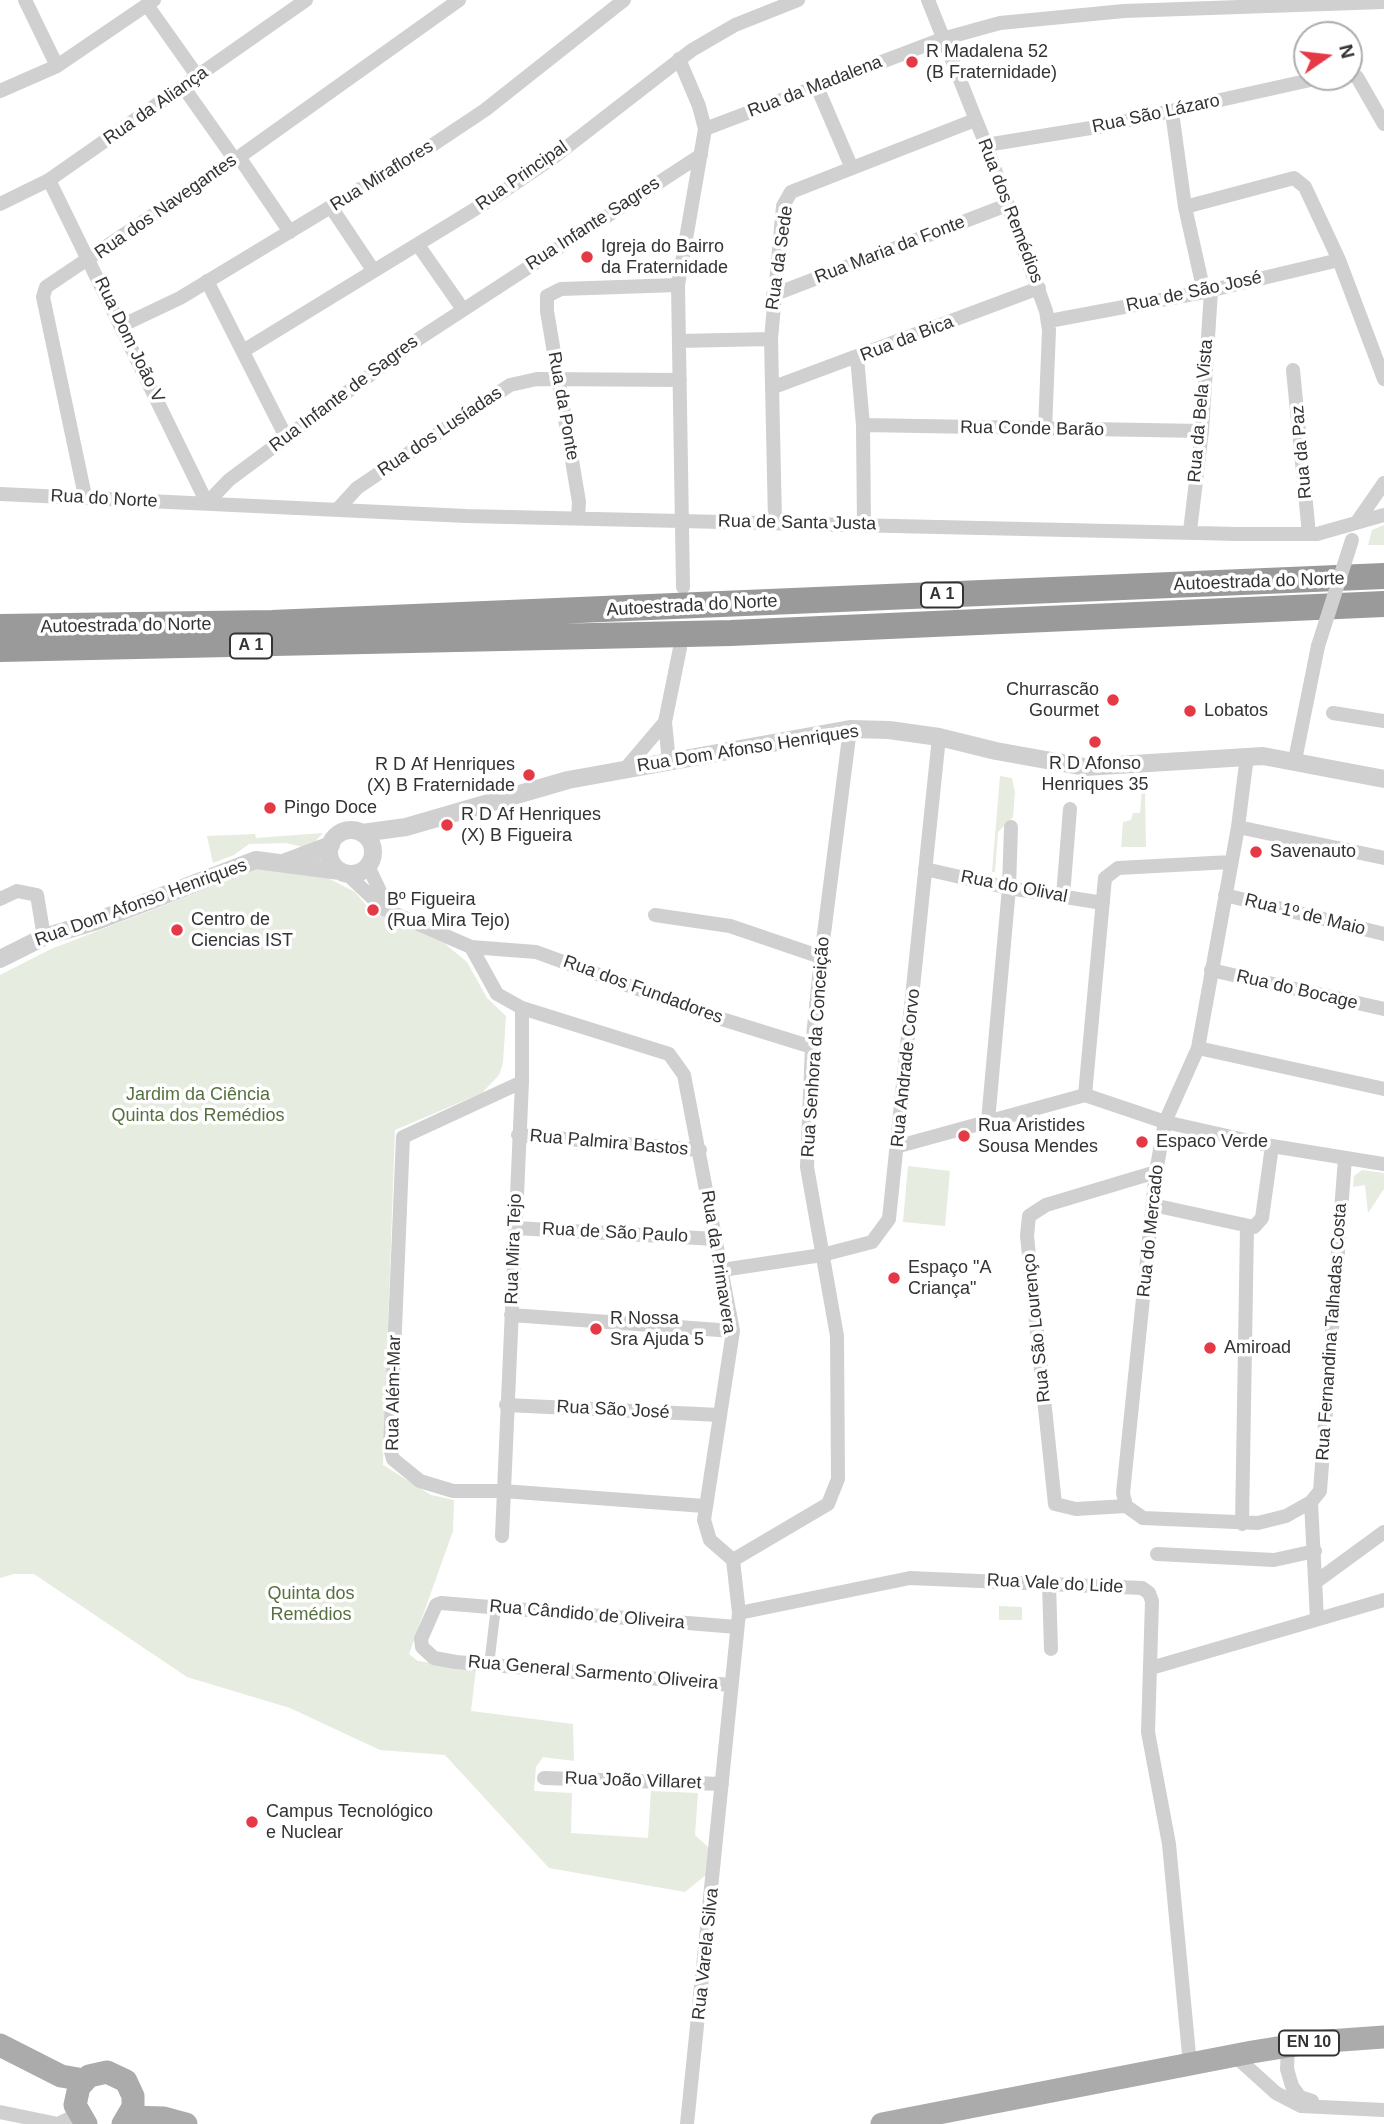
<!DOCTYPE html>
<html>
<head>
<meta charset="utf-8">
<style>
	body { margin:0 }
	#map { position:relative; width:1384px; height:2124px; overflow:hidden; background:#fff; font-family:Helvetica,sans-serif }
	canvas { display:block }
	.north { position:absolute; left:1293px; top:21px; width:70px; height:70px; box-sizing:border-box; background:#fff; border:2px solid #adadad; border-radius:50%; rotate:76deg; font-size:19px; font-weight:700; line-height:28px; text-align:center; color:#333 }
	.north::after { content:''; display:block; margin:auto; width:24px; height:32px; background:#e63946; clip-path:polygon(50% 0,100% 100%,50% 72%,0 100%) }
</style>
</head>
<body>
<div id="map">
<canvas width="1384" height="2124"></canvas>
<div class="north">N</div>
</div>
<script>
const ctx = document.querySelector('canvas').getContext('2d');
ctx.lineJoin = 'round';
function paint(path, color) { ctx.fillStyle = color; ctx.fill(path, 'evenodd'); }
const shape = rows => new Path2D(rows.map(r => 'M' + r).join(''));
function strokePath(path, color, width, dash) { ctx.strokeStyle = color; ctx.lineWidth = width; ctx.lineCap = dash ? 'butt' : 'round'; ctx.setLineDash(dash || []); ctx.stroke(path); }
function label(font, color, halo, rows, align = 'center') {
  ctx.font = font + ' Helvetica,sans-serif'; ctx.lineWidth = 7; ctx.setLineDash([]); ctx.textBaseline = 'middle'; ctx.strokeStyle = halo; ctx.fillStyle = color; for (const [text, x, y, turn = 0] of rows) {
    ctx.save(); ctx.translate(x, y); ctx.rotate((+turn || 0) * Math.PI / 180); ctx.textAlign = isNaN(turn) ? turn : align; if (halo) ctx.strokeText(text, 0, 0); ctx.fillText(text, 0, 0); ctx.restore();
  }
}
paint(shape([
	[1384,525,1384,545,1368,545,1372,530],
	[1000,776,1012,778,1015,792,1013,817,998,832,995,872,992,872],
	[1142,790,1145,790,1146,847,1121,847,1123,822,1131,820,1133,813,1140,813],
	[323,833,313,844,303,847,286,843,249,844,234,855,213,863,207,836,255,834,256,838],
	[261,868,326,877,355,892,371,911,444,943,467,962,487,998,506,1016,503,1063,499,1075,482,1093,395,1130,383,1465,431,1495,454,1500,453,1531,409,1654,418,1661,476,1669,471,1711,573,1724,574,1761,543,1757,536,1767,534,1791,572,1793,571,1833,648,1838,651,1791,698,1793,695,1835,709,1848,711,1871,685,1892,549,1868,445,1755,380,1750,290,1708,187,1677,34,1574,14,1574,0,1578,0,975,51,949],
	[908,1166,950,1171,945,1226,903,1222],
	[1362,1170,1384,1173,1384,1189,1368,1213,1365,1185,1353,1187,1354,1176],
	[999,1606,1022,1607,1022,1620,999,1620]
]), '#e6ecdf');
strokePath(shape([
	[489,1665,496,1607]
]), '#d0d0d0', 10);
strokePath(shape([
	[25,0,57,66],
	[928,0,986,145,1046,311,1049,330,1045,430],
	[147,5,198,77],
	[679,59,699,106,705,129,678,285,683,587],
	[1349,75,1357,77,1384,124],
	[817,87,851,166],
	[184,88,235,160],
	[0,91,57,66,154,0],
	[1172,112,1185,207,1204,292],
	[705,129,942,39,1000,23,1124,11,1384,2],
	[986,145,1103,126,1324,77],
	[239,157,290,232],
	[49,180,207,503],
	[0,204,49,180,306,0],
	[331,207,373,270],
	[1185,207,1294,178,1305,187,1339,260,1384,379],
	[418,245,462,308],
	[207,281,286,437],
	[773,295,1007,205],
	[1049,321,1204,292,1339,260],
	[123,325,180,298,428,148,485,110,624,0],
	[679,341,771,339],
	[243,351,498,195,554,157,692,50,735,25,798,0],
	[857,357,863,425,864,525],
	[1293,370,1309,534],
	[774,387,1039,288],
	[863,425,1202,431],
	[0,494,466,516,1238,534,1317,534,1384,515],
	[85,496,43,297,46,287,239,157,459,0],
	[207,503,229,480,420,338,701,155],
	[337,510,357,488,510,385,537,379,680,380],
	[578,517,579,502,547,311,547,296,561,289,678,285],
	[775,521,771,339,783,206,791,192,975,120],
	[1357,522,1384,483],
	[1190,531,1202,431,1211,291],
	[1333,713,1384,721],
	[1295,760,1318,646],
	[669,762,665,722,680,648],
	[626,768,665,722],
	[1238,827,1384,858],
	[368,866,387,906],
	[925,869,1009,888,1103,903],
	[346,873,384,909,471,947,497,994,522,1008,669,1054,684,1075,733,1331,704,1520,710,1540,733,1560,739,1613,687,2124],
	[1225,895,1384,934],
	[1063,896,1070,809],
	[0,899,17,891,37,895,44,937],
	[655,915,730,926,821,957],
	[471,947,536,952,712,1016,812,1047],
	[1211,970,1384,1009],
	[1198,1048,1384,1089],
	[522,1082,403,1137,390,1448,393,1459,420,1481,453,1491,503,1491,704,1506],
	[1085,1095,1105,878,1118,868,1231,862],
	[988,1121,1009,888,1011,827],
	[518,1135,700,1150],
	[899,1146,1085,1095,1165,1122,1272,1146,1384,1164],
	[1153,1205,1254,1227,1262,1218,1272,1146],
	[515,1228,716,1239],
	[722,1270,822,1255,872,1242,889,1219,939,737],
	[511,1315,733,1331],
	[506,1405,720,1415],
	[1311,1502,1317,1619],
	[1126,1506,1123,1493,1156,1172,1165,1122,1198,1048,1238,827,1247,756],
	[1126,1506,1143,1518,1258,1523,1286,1516,1311,1502,1320,1491,1345,1158],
	[1126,1506,1076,1509,1055,1504,1027,1236,1029,1216,1046,1205,1156,1172],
	[1242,1524,1247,1227],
	[502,1536,522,1082,522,1008],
	[1157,1554,1274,1560,1315,1551],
	[733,1560,828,1504,838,1479,837,1336,807,1167,812,1047,821,957,850,729],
	[1317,1581,1384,1532],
	[1049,1584,1051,1649],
	[739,1613,910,1578,1142,1588,1149,1593,1152,1601,1148,1732,1169,1844,1190,2065],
	[1151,1668,1384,1600],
	[731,1685,456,1662,434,1658,422,1647,421,1639,436,1605,441,1603,737,1627],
	[544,1778,722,1784],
	[1288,2046,1287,2069,1292,2086,1300,2097,1312,2101],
	[1235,2056,1276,2093,1301,2106,1384,2110],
	[0,2112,58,2124,78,2114]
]), '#d0d0d0', 14);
strokePath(shape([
	'329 852a22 22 0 1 1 44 0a22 22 0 1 1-44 0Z',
	[362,833,406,827,568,780,850,729,889,730,939,737,996,751,1085,767,1263,756,1384,779],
	[286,862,331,845],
	[0,959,44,937,94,922,256,860,340,871]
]), '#d0d0d0', 18);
strokePath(shape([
	[0,2045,61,2076,84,2080],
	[129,2117,164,2118,186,2124],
	[86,2124,75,2105,79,2087,89,2076,107,2072,126,2081,133,2096,133,2107,123,2124],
	[882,2124,1252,2052,1314,2042,1384,2037]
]), '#ababab', 23);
strokePath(shape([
	[0,627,272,623,1384,576],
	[0,649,731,633,1384,604]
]), '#9a9a9a', 26);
strokePath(shape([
	[1318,646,1352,540]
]), '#d0d0d0', 14);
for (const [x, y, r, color] of [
	[912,62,7,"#e63946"],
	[587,257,7,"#e63946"],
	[1113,700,7,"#e63946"],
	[1190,711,7,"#e63946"],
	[1095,742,7,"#e63946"],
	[529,775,7,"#e63946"],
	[270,808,7,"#e63946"],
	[447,825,7,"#e63946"],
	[1256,852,7,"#e63946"],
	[373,910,7,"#e63946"],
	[177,930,7,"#e63946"],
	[964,1136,7,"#e63946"],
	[1142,1142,7,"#e63946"],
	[894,1278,7,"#e63946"],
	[596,1329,7,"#e63946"],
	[1210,1348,7,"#e63946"],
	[252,1822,7,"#e63946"]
]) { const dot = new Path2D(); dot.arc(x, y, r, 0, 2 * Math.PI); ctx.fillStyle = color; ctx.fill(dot); strokePath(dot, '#fff', 2.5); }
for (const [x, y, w] of [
	[942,595,42],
	[251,646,42],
	[1309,2043,60]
]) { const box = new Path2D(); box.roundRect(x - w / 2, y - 12.5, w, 25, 5); ctx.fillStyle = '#fff'; ctx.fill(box); strokePath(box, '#333', 2); }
label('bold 16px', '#333', null, [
	["A 1",942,595],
	["A 1",251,646],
	["EN 10",1309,2043]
]);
label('18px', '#333', '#fff', [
	["R Madalena 52",926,52],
	["(B Fraternidade)",926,73],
	["Igreja do Bairro",601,247],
	["da Fraternidade",601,268],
	["Churrascão",1099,690,"right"],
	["Gourmet",1099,711,"right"],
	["Lobatos",1204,711],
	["R D Afonso",1095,764,"center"],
	["Henriques 35",1095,785,"center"],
	["R D Af Henriques",515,765,"right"],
	["(X) B Fraternidade",515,786,"right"],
	["Pingo Doce",284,808],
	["R D Af Henriques",461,815],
	["(X) B Figueira",461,836],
	["Savenauto",1270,852],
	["Bº Figueira",387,900],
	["(Rua Mira Tejo)",387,921],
	["Centro de",191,920],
	["Ciencias IST",191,941],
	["Rua Aristides",978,1126],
	["Sousa Mendes",978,1147],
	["Espaco Verde",1156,1142],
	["Espaço \"A",908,1268],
	["Criança\"",908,1289],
	["R Nossa",610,1319],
	["Sra Ajuda 5",610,1340],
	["Amiroad",1224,1348],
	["Campus Tecnológico",266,1812],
	["e Nuclear",266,1833]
], 'left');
label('18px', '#333', '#fff', [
	["Rua da Madalena",815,87,-21],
	["Rua da Aliança",156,106,-35],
	["Rua São Lázaro",1156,114,-12],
	["Rua Miraflores",382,176,-32],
	["Rua Principal",522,176,-35],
	["Rua dos Navegantes",166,207,-35],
	["Rua dos Remédios",1010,211,69],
	["Rua Infante Sagres",593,224,-33],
	["Rua Maria da Fonte",890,250,-21],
	["Rua da Sede",780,258,-82],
	["Rua de São José",1194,292,-12],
	["Rua da Bica",907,339,-21],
	["Rua Dom João V",129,340,64],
	["Rua Infante de Sagres",344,394,-37],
	["Rua da Ponte",563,406,80],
	["Rua da Bela Vista",1201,411,-85],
	["Rua Conde Barão",1032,429,1],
	["Rua dos Lusíadas",440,432,-34],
	["Rua da Paz",1302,452,-95],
	["Rua do Norte",104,499,3],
	["Rua de Santa Justa",797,523,1],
	["Autoestrada do Norte",1259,582,-2],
	["Autoestrada do Norte",692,606,-3],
	["Autoestrada do Norte",126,626,-1],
	["Rua Dom Afonso Henriques",748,749,-9],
	["Rua do Olival",1014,887,11],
	["Rua Dom Afonso Henriques",141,903,-20],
	["Rua 1º de Maio",1305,915,14],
	["Rua dos Fundadores",643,990,20],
	["Rua do Bocage",1297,990,13],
	["Rua Senhora da Conceição",816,1047,-86],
	["Rua Andrade Corvo",906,1068,-84],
	["Rua Palmira Bastos",609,1143,5],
	["Rua do Mercado",1151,1231,-84],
	["Rua de São Paulo",615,1233,3],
	["Rua Mira Tejo",514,1249,-88],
	["Rua da Primavera",718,1262,81],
	["Rua São Lourenço",1037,1328,-96],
	["Rua Fernandina Talhadas Costa",1332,1332,-86],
	["Rua Além-Mar",394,1393,-89],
	["Rua São José",613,1410,3],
	["Rua Vale do Lide",1055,1584,3],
	["Rua Cândido de Oliveira",587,1615,5],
	["Rua General Sarmento Oliveira",593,1673,5],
	["Rua João Villaret",633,1781,2],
	["Rua Varela Silva",706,1954,-84]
]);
label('18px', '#56703f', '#fff', [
	["Jardim da Ciência",198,1095],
	["Quinta dos Remédios",198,1116],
	["Quinta dos",311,1594],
	["Remédios",311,1615]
]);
</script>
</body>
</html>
